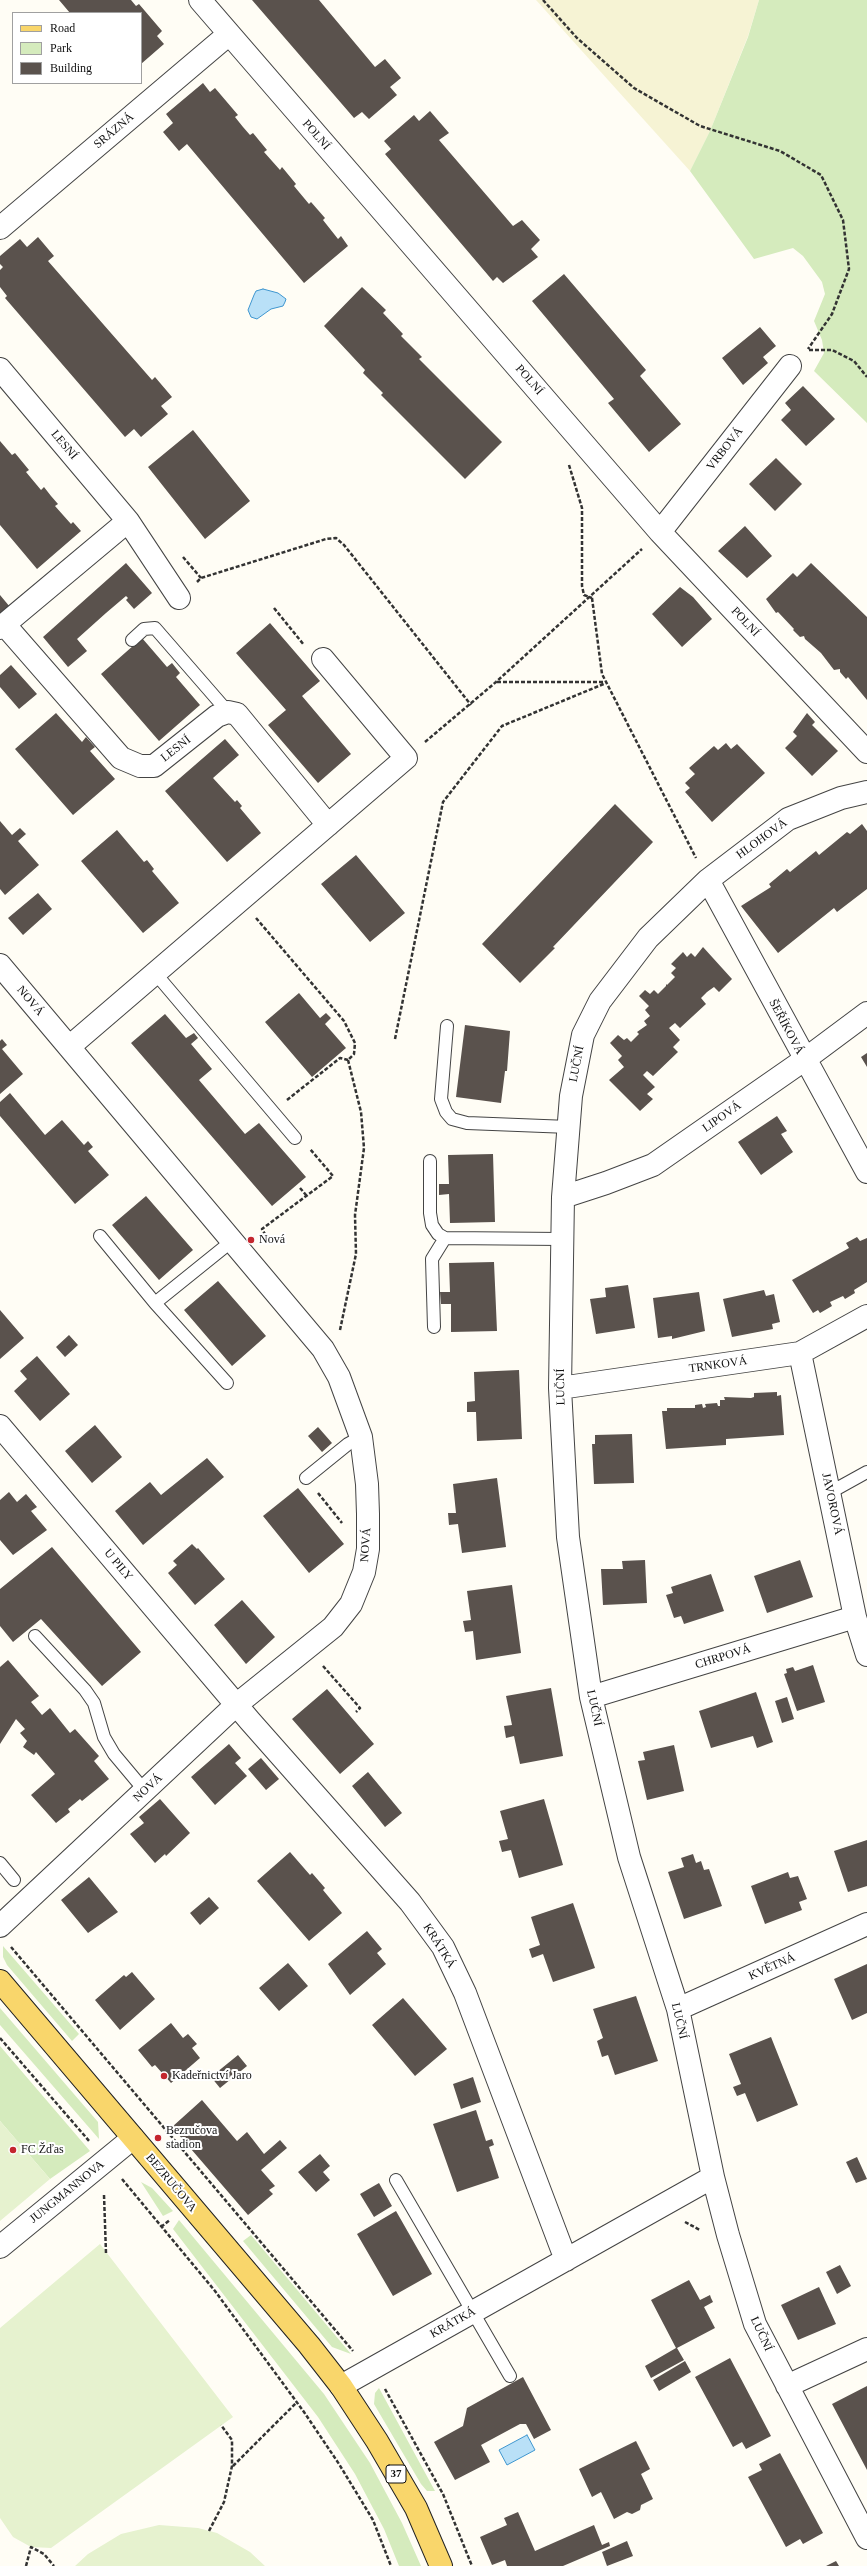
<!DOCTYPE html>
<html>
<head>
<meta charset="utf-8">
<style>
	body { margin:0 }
	#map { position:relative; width:867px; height:2566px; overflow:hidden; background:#fffdf5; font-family:Georgia,serif }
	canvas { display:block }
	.legend { position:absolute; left:12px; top:12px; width:130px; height:72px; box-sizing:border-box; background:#fff; border:1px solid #a0a0a0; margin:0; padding:5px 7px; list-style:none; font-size:12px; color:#111 }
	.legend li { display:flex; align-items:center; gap:8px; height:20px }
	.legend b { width:20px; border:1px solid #a0a0a0 }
</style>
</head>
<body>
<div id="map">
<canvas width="867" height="2566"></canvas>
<ul class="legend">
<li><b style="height:5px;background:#f9d66b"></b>Road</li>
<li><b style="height:11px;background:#d5ebbd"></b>Park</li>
<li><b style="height:11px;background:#5a524d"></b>Building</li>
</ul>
</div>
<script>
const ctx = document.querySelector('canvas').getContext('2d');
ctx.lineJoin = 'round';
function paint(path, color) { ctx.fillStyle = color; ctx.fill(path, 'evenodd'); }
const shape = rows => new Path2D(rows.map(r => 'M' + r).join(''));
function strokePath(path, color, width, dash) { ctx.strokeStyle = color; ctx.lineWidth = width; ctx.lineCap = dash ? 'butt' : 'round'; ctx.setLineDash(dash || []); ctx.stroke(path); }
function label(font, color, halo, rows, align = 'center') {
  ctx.font = font + ' Georgia,serif'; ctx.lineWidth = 4; ctx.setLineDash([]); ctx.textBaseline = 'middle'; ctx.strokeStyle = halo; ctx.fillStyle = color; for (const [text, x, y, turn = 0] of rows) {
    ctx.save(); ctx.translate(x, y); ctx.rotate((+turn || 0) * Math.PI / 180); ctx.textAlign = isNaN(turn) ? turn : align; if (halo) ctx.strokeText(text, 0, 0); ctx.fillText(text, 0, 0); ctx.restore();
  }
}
paint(shape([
	[536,0,759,0,748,36,710,131,690,171]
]), '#f6f3d4');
paint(shape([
	[759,0,867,0,867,423,814,371,824,353,822,340,814,321,825,294,822,282,803,256,793,248,754,259,690,171,710,131,748,37],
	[3,1946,79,2034,72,2041,7,1965,3,1957],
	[0,2008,98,2122,99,2139,0,2025],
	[0,2046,90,2151,50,2179,0,2121],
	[141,2182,152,2188,173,2211,163,2216],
	[179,2220,324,2394,370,2463,402,2523,421,2566,399,2566,384,2529,355,2474,318,2417,173,2229],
	[251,2235,351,2354,332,2347,243,2241],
	[379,2388,435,2491,427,2491,421,2484,374,2404,375,2393]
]), '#d5ebbd');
paint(shape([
	[0,2121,50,2179,0,2221],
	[100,2244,233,2417,51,2548,31,2547,13,2537,0,2518,0,2328],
	[159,2525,198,2528,217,2533,250,2552,265,2566,75,2566,88,2554,121,2534]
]), '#e6f2cf');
const water = shape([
	[263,289,278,293,286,299,285,302,283,306,271,309,257,319,251,317,248,310,254,295,256,291,263,289],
	[527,2435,535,2450,507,2465,499,2450,527,2435]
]);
paint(water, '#b9e0f7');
strokePath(water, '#3f96cf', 1);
paint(shape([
	[59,0,131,0,136,6,139,4,162,31,157,36,164,44,141,64,141,13,70,13],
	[252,0,319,0,375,67,385,59,401,78,390,87,397,95,369,119,362,112,354,118],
	[203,83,210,92,215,88,238,115,235,117,243,127,250,135,253,133,267,150,264,152,280,170,282,167,296,184,294,186,309,204,311,202,325,218,323,220,338,239,341,236,348,246,304,283,187,144,179,151,163,132,173,123,166,114],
	[430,111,449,133,439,140,513,226,522,220,540,240,531,249,538,257,503,283,497,277,493,281,385,154,391,149,384,141,414,115,419,121],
	[38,237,54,256,48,261,152,380,155,377,172,397,161,406,168,414,141,437,134,429,125,437,5,298,7,296,0,287,0,270,3,267,0,264,0,256,20,239,27,247],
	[564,274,646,370,640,376,681,424,649,452,608,403,614,399,532,301],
	[362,287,386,310,383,313,403,334,401,336,422,357,419,359,502,442,465,479,381,395,383,393,363,373,365,370,324,326],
	[760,327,776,346,763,357,768,363,743,385,722,358],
	[803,386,835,419,806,446,781,420,791,410,785,403],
	[193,430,250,501,205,539,148,467],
	[0,441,12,455,15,453,29,470,26,472,41,490,44,487,51,496,58,504,55,506,71,524,73,522,81,531,37,569,0,525],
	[776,458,802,484,775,511,749,484],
	[745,526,772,556,747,578,718,551],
	[126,563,152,593,134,609,126,600,128,598,126,596,106,613,77,639,87,651,68,667,43,637],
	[811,563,867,617,867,700,848,677,846,679,840,672,840,669,834,670,821,653,805,639,804,636,800,637,793,630,794,629,778,612,776,613,766,599,793,573,797,577],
	[680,587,693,597,712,619,682,647,652,614],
	[0,595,10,607,0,616],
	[270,623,320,681,302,696,351,754,318,783,268,725,286,710,236,653],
	[142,638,167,667,172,663,180,673,176,677,200,705,159,741,101,674],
	[11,665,37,694,19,709,0,687,0,675],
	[56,713,82,742,86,737,95,747,90,751,115,779,73,815,15,749],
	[807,713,815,722,812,725,838,751,812,776,785,748,797,736,793,732],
	[225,739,239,755,213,778,235,802,237,800,242,806,240,808,261,833,227,862,165,791],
	[726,743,731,749,737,744,765,773,712,822,685,792,690,788,685,783,695,774,689,768,714,746,718,750],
	[615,804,653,842,553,947,555,948,520,983,482,944],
	[0,821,12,835,20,828,26,834,18,841,39,865,5,895,0,889],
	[862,824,867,831,867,889,837,912,834,908,778,953,741,906,771,887,769,884,787,869,790,872,816,851,819,855,847,832,850,834],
	[117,830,144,862,147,860,154,869,152,871,179,903,143,933,81,861],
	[356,855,405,913,370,942,321,884],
	[38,893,52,909,23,935,8,918],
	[703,947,732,979,719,992,714,987,707,992,701,998,706,1004,680,1028,675,1023,669,1028,680,1040,673,1047,678,1052,653,1076,647,1071,643,1075,655,1087,647,1094,653,1099,640,1111,609,1080,624,1067,618,1060,622,1056,610,1043,618,1035,624,1040,627,1038,631,1042,639,1034,637,1032,647,1025,644,1021,650,1016,645,1010,649,1006,639,996,645,990,650,994,654,990,658,994,666,986,666,984,667,985,675,977,671,973,676,968,671,964,683,952,687,957,691,953,695,957],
	[299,993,320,1018,326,1013,331,1018,325,1024,346,1048,312,1077,265,1022],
	[165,1014,186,1038,194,1033,198,1038,191,1044,212,1069,199,1080,245,1134,259,1123,306,1177,272,1206,131,1043],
	[465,1025,510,1031,507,1071,505,1071,501,1103,456,1097],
	[2,1039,7,1045,2,1049,23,1074,0,1094,0,1041],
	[867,1053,867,1067,861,1057],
	[10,1093,45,1135,62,1120,84,1145,88,1141,93,1147,88,1151,109,1175,75,1204,0,1116,0,1102],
	[777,1116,787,1131,781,1134,793,1152,761,1175,738,1142],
	[493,1154,495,1222,450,1223,449,1194,439,1195,439,1184,449,1184,448,1155],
	[146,1196,193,1250,159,1280,112,1225],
	[857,1237,860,1241,867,1238,867,1282,854,1290,855,1293,845,1299,843,1296,830,1302,832,1306,820,1313,818,1310,813,1313,792,1280,849,1248,846,1243],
	[494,1262,497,1331,451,1332,451,1304,441,1304,440,1292,450,1292,449,1263],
	[218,1281,266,1336,232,1366,184,1310],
	[628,1285,635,1328,596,1334,590,1299,606,1297,605,1288],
	[764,1290,766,1296,774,1294,780,1322,772,1324,773,1329,732,1337,723,1299],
	[699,1292,705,1331,672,1339,672,1336,658,1338,653,1298],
	[0,1310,24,1338,0,1359],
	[69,1335,78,1345,65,1357,56,1347],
	[37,1356,70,1394,40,1421,14,1391,27,1379,20,1371],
	[519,1370,522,1439,477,1441,476,1412,467,1412,467,1402,475,1401,474,1372],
	[777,1392,777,1396,781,1395,784,1435,726,1439,726,1445,666,1449,662,1411,667,1411,667,1408,695,1408,695,1405,702,1404,703,1408,706,1407,705,1404,717,1403,718,1406,720,1406,720,1400,725,1400,724,1397,751,1398,754,1397,754,1393],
	[95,1425,122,1457,92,1483,65,1451],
	[318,1427,332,1443,322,1452,308,1436],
	[632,1434,634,1483,594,1484,592,1444,595,1444,595,1435],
	[207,1458,224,1477,143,1545,115,1511,150,1482,161,1495],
	[497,1478,506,1547,462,1553,458,1524,449,1525,448,1513,456,1513,453,1484],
	[298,1488,344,1544,309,1573,263,1516],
	[9,1492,17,1502,26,1494,37,1507,31,1511,47,1530,13,1555,0,1540,0,1500],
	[192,1544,197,1549,198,1548,225,1579,195,1605,168,1573,177,1565,173,1561],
	[52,1547,141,1652,102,1686,41,1619,13,1642,0,1626,0,1589],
	[645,1560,647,1603,603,1605,601,1569,623,1569,622,1561],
	[800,1560,813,1597,767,1613,754,1576],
	[711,1574,724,1611,684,1624,681,1616,674,1618,666,1595,673,1593,671,1587],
	[512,1585,521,1653,476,1660,473,1631,465,1632,463,1621,471,1620,467,1591],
	[242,1600,275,1637,246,1664,214,1625],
	[8,1660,39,1696,31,1702,42,1715,50,1708,70,1733,75,1729,99,1756,94,1761,109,1779,82,1801,80,1799,68,1809,70,1812,56,1823,31,1795,55,1774,36,1752,34,1755,23,1747,27,1741,20,1733,25,1729,16,1719,0,1744,0,1667],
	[813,1665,825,1702,797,1711,784,1674,787,1673,786,1669,793,1667,795,1671],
	[551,1688,563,1756,520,1764,514,1736,506,1738,504,1726,512,1725,506,1696],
	[327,1689,374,1744,340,1774,292,1719],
	[756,1692,773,1742,757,1748,753,1736,711,1748,699,1711],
	[787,1697,794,1719,782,1723,775,1701],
	[229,1744,241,1758,235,1763,247,1776,215,1805,191,1777],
	[674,1745,684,1791,647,1800,638,1761,645,1760,643,1752],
	[261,1758,279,1779,266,1790,248,1769],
	[368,1772,402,1813,385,1827,352,1786],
	[160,1799,190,1833,166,1856,165,1854,155,1863,130,1834,144,1823,139,1817],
	[544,1799,563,1865,519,1878,511,1850,502,1852,499,1841,508,1839,500,1811],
	[867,1840,867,1886,848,1892,834,1851],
	[290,1852,310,1875,312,1873,325,1888,323,1890,342,1913,309,1941,257,1881],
	[693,1854,696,1863,701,1861,704,1870,709,1869,722,1906,684,1919,668,1872,684,1867,681,1858],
	[788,1872,790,1878,798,1876,807,1899,799,1902,802,1910,765,1924,751,1886],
	[89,1877,118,1912,88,1933,61,1900],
	[209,1897,219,1908,200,1925,190,1913],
	[573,1903,595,1968,553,1982,543,1954,532,1958,529,1949,540,1945,531,1917],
	[367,1931,382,1949,377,1953,386,1964,350,1995,328,1964],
	[288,1963,308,1986,279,2011,259,1988],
	[867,1964,867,2013,852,2020,834,1979],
	[132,1972,155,1999,120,2030,95,2000,124,1975,126,1977],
	[636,1996,658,2061,615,2075,608,2055,602,2057,597,2041,603,2038,593,2009],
	[403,1998,447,2049,415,2076,372,2025],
	[171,2023,183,2038,188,2034,197,2044,192,2048,200,2058,171,2083,155,2065,152,2067,138,2050],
	[771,2037,798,2105,757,2122,745,2093,737,2096,733,2087,741,2084,729,2054],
	[238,2055,247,2066,220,2088,211,2077],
	[473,2077,481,2102,461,2109,453,2084],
	[202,2100,237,2141,247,2132,264,2154,280,2140,287,2148,261,2170,275,2186,269,2190,273,2194,248,2215,172,2127],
	[476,2110,486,2141,492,2139,494,2145,489,2147,499,2178,457,2192,433,2124],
	[320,2154,330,2166,323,2172,330,2180,316,2192,298,2172],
	[857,2157,867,2179,856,2183,846,2162],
	[379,2183,392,2206,374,2217,360,2194],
	[396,2211,432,2274,393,2296,357,2234],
	[840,2265,851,2286,837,2294,826,2272],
	[689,2280,700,2300,710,2295,711,2298,713,2302,704,2307,715,2328,677,2348,684,2360,651,2378,645,2366,676,2348,651,2300],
	[819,2287,836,2324,798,2340,781,2305],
	[730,2358,771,2436,746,2449,742,2442,733,2447,695,2377],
	[685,2361,691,2372,659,2391,653,2380],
	[523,2377,551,2430,534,2439,526,2424,520,2424,481,2445,490,2462,455,2480,434,2442,463,2426,467,2408],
	[867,2386,867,2470,832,2404],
	[636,2441,650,2469,641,2474,653,2499,641,2505,640,2510,632,2514,627,2512,614,2519,601,2492,592,2497,579,2469],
	[780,2453,823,2533,803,2544,800,2539,786,2547,748,2477,762,2470,759,2464],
	[518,2512,535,2551,594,2525,602,2545,609,2542,610,2546,563,2566,507,2566,505,2560,492,2565,480,2537,507,2525,504,2518],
	[627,2541,633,2556,607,2566,602,2552],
	[836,2561,839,2566,826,2566]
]), '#5a524d');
const service = shape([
	[132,640,144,629,155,628,228,712],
	[155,973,295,1138],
	[447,1026,441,1099,446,1112,452,1119,467,1123,569,1127],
	[430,1161,430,1213,432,1225,438,1234,445,1238,562,1239],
	[100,1236,155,1303,227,1383],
	[155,1303,232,1241],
	[434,1327,432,1259,445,1238],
	[306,1478,348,1444,361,1437],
	[829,1493,867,1472],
	[35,1636,85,1690,94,1703,104,1737,114,1754,145,1791],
	[0,1863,14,1880],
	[396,2180,510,2376]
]);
const minor = shape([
	[200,0,660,532,867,752],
	[0,228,229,34],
	[0,369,128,521,179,598],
	[660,532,790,366],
	[4,624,121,758,140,766,154,766,217,716,228,712,237,714,328,825],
	[0,628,128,521],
	[867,792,841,798,788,819,708,880,648,938,600,1001,583,1035,571,1096,563,1197,560,1388,568,1537,591,1697,629,1857,678,2009,713,2177,728,2235,755,2324,867,2538],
	[708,880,867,1172],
	[0,965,323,1349,339,1377,361,1437,367,1484,368,1514,368,1549,364,1572,351,1604,333,1627,236,1705,0,1926],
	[69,1047,406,758,323,659],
	[563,1197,606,1183,653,1165,804,1060,867,1013],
	[800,1353,855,1617,867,1655],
	[560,1388,800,1353,867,1316],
	[0,1426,250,1721,410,1902,443,1947,465,1993,566,2260],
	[591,1697,855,1617],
	[678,2009,867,1924],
	[0,2247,133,2138],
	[341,2386,713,2177],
	[787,2386,867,2349]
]);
const primary = shape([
	[0,1981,309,2345,341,2386,377,2441,416,2508,441,2566]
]);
strokePath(service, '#444', 14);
strokePath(minor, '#444', 24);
strokePath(primary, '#222', 24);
strokePath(shape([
	[543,0,577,38,634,88,700,126,780,151,821,175,843,220,849,269,832,314,808,349],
	[809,350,832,350,854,361,867,377],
	[569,465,582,508,582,586,584,595,592,598],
	[183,557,201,578],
	[197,582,201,578,326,539,336,538,344,545,471,705],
	[592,598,602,674,696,858],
	[274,608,304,645],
	[497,682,604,682],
	[425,742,496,682,642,549],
	[256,918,344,1021,355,1043,354,1054,348,1060],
	[395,1039,443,802,502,726,606,683],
	[287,1100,340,1058,348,1060],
	[300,1188,306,1195],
	[262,1239,266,1236,262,1229,333,1176,310,1149],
	[340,1330,356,1254,355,1215,364,1148,361,1112,348,1060],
	[318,1493,342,1523],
	[323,1666,360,1708,356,1712],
	[11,1947,353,2351],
	[0,2038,90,2142],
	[122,2179,215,2291,304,2412,339,2464,373,2520,391,2566],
	[104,2195,106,2253],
	[685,2222,700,2230],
	[161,2227,170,2220],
	[385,2389,443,2494,472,2566],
	[233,2466,297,2402],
	[209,2531,224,2502,232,2466,232,2440,221,2425],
	[26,2566,31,2547,44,2554,54,2566]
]), '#333', 2.5, [4, 2]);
strokePath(service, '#fff', 12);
strokePath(minor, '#fff', 22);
strokePath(primary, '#f9d66b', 22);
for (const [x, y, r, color] of [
	[251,1240,4,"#c4262e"],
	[164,2076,4,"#c4262e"],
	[158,2138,4,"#c4262e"],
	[13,2150,4,"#c4262e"]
]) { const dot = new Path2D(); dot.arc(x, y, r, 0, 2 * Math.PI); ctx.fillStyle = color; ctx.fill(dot); strokePath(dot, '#fff', 1.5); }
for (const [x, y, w] of [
	[396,2474,20]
]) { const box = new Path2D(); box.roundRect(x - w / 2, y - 9, w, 18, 3); ctx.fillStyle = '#fff'; ctx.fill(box); strokePath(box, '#111', 1); }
label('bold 11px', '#111', null, [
	["37",396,2474]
]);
label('12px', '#111', '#fff', [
	["SRÁZNÁ",114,131,-40],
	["POLNÍ",316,135,49],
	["POLNÍ",529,380,49],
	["LESNÍ",64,445,50],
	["VRBOVÁ",725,449,-52],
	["POLNÍ",745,622,47],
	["LESNÍ",176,749,-38],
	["HLOHOVÁ",762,839,-36],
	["NOVÁ",30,1001,50],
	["ŠEŘÍKOVÁ",786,1027,62],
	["LUČNÍ",577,1064,-79],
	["LIPOVÁ",722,1117,-35],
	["TRNKOVÁ",718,1365,-8],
	["LUČNÍ",561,1387,-91],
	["JAVOROVÁ",832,1504,78],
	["NOVÁ",366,1545,-86],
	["U PILY",118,1565,50],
	["CHRPOVÁ",723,1657,-17],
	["LUČNÍ",594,1708,78],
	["NOVÁ",148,1788,-43],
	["KRÁTKÁ",439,1946,58],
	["KVĚTNÁ",772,1967,-24],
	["LUČNÍ",679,2021,77],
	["BEZRUČOVA",171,2183,50],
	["JUNGMANNOVA",67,2192,-39],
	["KRÁTKÁ",453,2323,-29],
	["LUČNÍ",761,2334,65]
]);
label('12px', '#111', '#fff', [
	["Nová",259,1240],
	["Kadeřnictví Jaro",172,2076],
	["Bezručova",166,2131],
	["stadion",166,2145],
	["FC Žďas",21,2150]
], 'left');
</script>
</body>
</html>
